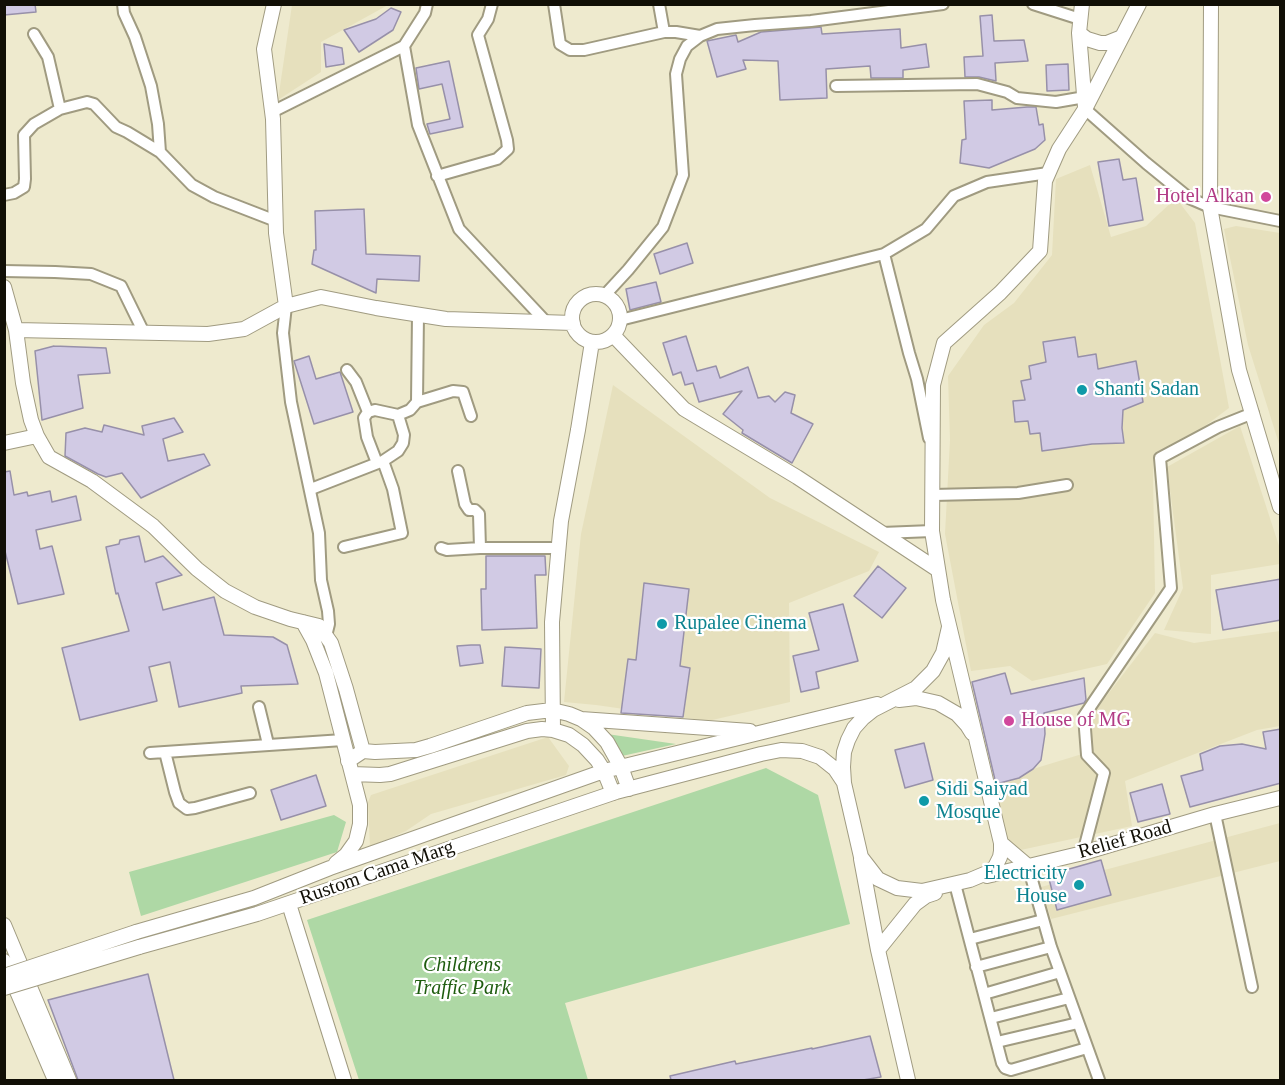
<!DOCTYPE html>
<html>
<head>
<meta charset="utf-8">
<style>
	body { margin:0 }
	#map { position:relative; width:1285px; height:1085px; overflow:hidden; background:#eeeace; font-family:"Times New Roman",serif }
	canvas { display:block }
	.frame { position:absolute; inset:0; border:6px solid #110f06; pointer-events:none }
</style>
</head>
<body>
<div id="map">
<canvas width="1285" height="1085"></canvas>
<div class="frame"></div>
</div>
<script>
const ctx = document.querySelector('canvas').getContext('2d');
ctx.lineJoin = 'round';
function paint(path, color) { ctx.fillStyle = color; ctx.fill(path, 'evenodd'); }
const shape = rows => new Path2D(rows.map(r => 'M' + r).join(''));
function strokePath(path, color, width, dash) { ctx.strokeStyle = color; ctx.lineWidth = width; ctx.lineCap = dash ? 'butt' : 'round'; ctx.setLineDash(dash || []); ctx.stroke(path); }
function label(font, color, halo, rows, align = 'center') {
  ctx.font = font + ' "Times New Roman",serif'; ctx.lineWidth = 4.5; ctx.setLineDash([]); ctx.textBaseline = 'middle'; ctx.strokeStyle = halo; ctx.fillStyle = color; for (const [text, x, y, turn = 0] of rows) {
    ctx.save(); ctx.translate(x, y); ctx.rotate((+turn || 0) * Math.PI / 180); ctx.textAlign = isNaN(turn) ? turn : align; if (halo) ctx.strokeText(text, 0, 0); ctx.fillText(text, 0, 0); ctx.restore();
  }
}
paint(shape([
	[292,5,388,5,321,42,321,72,278,100],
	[1090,165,1111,237,1146,226,1176,198,1195,223,1229,408,1193,435,1154,453,1153,477,1155,593,1107,664,1032,681,1010,666,971,671,945,534,950,440,948,376,984,325,1014,303,1052,255,1056,179],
	[1236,226,1280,233,1280,447,1248,345,1224,229],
	[613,385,770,498,879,552,869,571,789,603,790,702,708,721,596,705,564,702,581,534],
	[1240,426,1280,549,1280,564,1211,575,1211,634,1164,630,1183,588,1167,467],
	[1280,631,1280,726,1257,730,1125,781,1132,826,1016,851,1004,835,991,786,1019,778,1033,769,1092,751,1091,716,1155,633,1194,643],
	[548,737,569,766,566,775,431,814,406,831,370,847,368,802,371,795],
	[1280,823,1280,861,1051,919,1041,887]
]), '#e6e0bd');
paint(shape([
	[600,733,676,744,622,756],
	[766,768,818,795,850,924,565,1003,588,1080,359,1080,307,920],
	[334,815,346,822,337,852,141,916,129,872]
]), '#aed8a5');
const building = shape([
	[4,4,35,4,36,12,4,15,4,4],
	[391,8,401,12,393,30,359,52,344,30,376,19,391,8],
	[992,15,994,41,1024,40,1028,61,995,63,996,81,979,77,965,77,964,57,983,56,980,16,992,15],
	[821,27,822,34,900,29,901,48,926,44,929,67,903,70,903,78,871,78,870,66,826,69,827,98,780,100,778,61,743,60,746,69,717,77,707,41,736,35,738,42,761,32,821,27],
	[324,44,342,48,344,64,326,67,324,44],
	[449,61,463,127,430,134,427,124,450,119,442,84,419,89,416,68,449,61],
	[1068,64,1069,90,1047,91,1046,65,1068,64],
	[992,100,992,110,1027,107,1036,107,1039,125,1043,124,1045,140,1035,149,989,168,960,163,962,140,966,139,964,101,992,100],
	[1119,159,1123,180,1136,178,1143,220,1109,226,1098,162,1119,159],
	[364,209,366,254,420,256,419,281,377,279,376,293,312,264,314,250,316,250,315,211,364,209],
	[687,243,693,263,660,274,654,254,687,243],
	[656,282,661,302,630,310,626,289,656,282],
	[686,336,697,371,716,366,720,378,748,367,758,398,769,396,775,402,785,392,795,395,791,413,813,424,792,463,742,433,743,430,723,414,742,391,699,402,693,383,685,385,681,372,673,375,663,343,686,336],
	[1075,337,1078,357,1096,354,1098,369,1136,361,1143,402,1123,410,1122,428,1124,443,1092,444,1042,451,1040,433,1030,434,1028,421,1015,422,1013,401,1025,400,1021,381,1031,379,1029,366,1046,362,1043,342,1075,337],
	[54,346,106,348,110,373,78,375,83,408,42,420,35,351,54,346],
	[309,356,316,379,340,372,353,412,314,424,294,361,309,356],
	[174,418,183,432,163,439,168,461,204,454,210,465,141,498,122,473,106,477,98,474,65,456,66,433,85,428,102,432,104,425,144,435,142,426,174,418],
	[10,471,14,495,27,492,28,496,50,491,52,502,76,496,81,520,36,530,40,549,52,546,64,594,18,604,4,547,4,472,10,471],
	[139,536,145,562,163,556,182,575,156,583,163,610,214,597,224,635,273,637,287,645,298,684,241,686,242,693,179,707,170,662,149,667,157,701,80,720,62,648,129,631,118,593,116,594,113,580,106,547,119,544,120,540,139,536],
	[486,556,545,556,546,575,535,575,537,628,482,630,481,589,486,589,486,556],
	[878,566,906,588,882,618,854,596,878,566],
	[1281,579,1281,620,1223,630,1216,590,1281,579],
	[644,583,689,589,680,666,690,668,683,717,621,713,628,659,636,660,644,583],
	[843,604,858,661,816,672,819,688,801,692,793,656,819,650,809,613,843,604],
	[471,645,480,645,483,663,460,666,457,646,471,645],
	[505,647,541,649,539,688,502,686,505,647],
	[1005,673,1011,694,1084,678,1086,700,1084,703,1044,713,1045,734,1041,760,1033,769,1019,778,996,784,972,682,1005,673],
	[1281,729,1281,783,1190,807,1181,776,1203,770,1200,754,1220,746,1242,744,1266,749,1263,732,1281,729],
	[924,743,933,780,905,788,895,750,924,743],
	[316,775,326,806,281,820,271,790,316,775],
	[1162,784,1170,814,1138,822,1130,793,1162,784],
	[1101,860,1111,895,1057,910,1048,875,1101,860],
	[148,974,174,1080,78,1080,48,1000,148,974],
	[870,1036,881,1077,863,1080,671,1080,670,1076,735,1061,736,1064,812,1048,812,1049,870,1036]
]);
paint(building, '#d1cae4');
strokePath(building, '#9790a9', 1.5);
const street = shape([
	[123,4,124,13,135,37,151,86,158,124,160,152,192,185,214,197,276,221],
	[554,4,560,44,570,50,584,50,664,32,676,32,700,36],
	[659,4,664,32],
	[1033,4,1080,19],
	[404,46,418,125,459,229,547,323],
	[836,86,977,84,1007,92,1017,98,1056,102,1085,97],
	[60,109,87,102,94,104,116,127,127,132,160,152],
	[1085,109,1146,163,1189,198,1210,207,1280,221],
	[272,112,404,46,425,13,427,4],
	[437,176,497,159,508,149,507,140,478,35,488,19,492,4],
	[4,195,14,193,24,187,25,179,24,135,34,124,60,109,48,57,34,34],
	[884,254,909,353,917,379,929,438],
	[4,271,55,272,91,274,121,286,144,333],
	[604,296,628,270,663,227,683,175,676,74,680,59,687,46,700,36,717,29,755,25,811,21,943,4],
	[286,306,283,333,291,402,319,533,321,580,328,611,329,624,326,636],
	[620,320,884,254,926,229,954,196,987,182,1048,173],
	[417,402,418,315],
	[368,412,364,418,367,437,377,463],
	[398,415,410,410,417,402,453,391,463,392,471,416],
	[458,471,465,504,469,510,475,510,479,514,480,548,558,548],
	[311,489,383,461,398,451,403,443,404,435,398,415,375,410,368,412,356,382,347,370],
	[933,495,1018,493,1067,485],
	[882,533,932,531],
	[344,547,402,533,393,489,383,461],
	[441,548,447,550,480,548],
	[259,707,268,744],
	[165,752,175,792,179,803,187,809,195,808,250,793],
	[150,753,343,740],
	[1215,814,1252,987],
	[1083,853,1104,773,1087,755,1084,716,1171,588,1160,458,1218,427,1253,413],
	[1028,866,1051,947,1099,1080],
	[955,884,1002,1063,1005,1068,1011,1070,1087,1048],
	[970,939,1043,920],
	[976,967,1051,947],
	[984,994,1060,972],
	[991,1018,1069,998],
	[997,1042,1078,1023]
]);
const secondary = shape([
	[274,4,264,49,273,119,276,233,286,306],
	[1082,4,1079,33,1085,107],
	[1211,4,1210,207,1239,370,1280,507],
	[1079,33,1087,39,1100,43,1107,43,1122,37],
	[4,287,16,330,23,383,31,420,37,436,49,457,92,481,153,526,197,569,225,591,255,607,290,619,319,626,331,643,346,689,363,751],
	'572 318a24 24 0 1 1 48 0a24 24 0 1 1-48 0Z',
	[16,330,208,334,244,329,286,306,321,297,376,308,446,319,573,323],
	[613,335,684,409,797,477,938,570],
	[4,443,37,436],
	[303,622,313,640,326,673,360,805,360,824,356,841,346,855,336,863],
	[949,627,943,653,933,671,916,688,873,710,863,718,854,728,848,740,844,752,843,767,844,783,861,857,878,879,897,888,922,891,970,880,989,872,995,867,1000,857,1001,851,1001,843,943,600,932,531,933,385,944,343,1000,293,1040,251,1045,181,1059,149,1085,109,1139,4],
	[899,700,916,698,938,703,957,714,967,725,972,733],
	[581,719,750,731],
	[553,730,552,622,561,521,578,430,592,342],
	[348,761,363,751,375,752,416,750,430,746,527,713,552,710,569,714,581,719,594,728,607,742,621,767,629,789],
	[352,774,380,775,390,774,527,731,542,729,553,730,569,735,583,745,597,760,604,771,613,793],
	[1001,843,1028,866],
	[861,859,878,950,908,1080],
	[987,876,1083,853,1215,814,1280,798],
	[289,904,344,1080],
	[4,925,69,1080],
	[136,932,254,898,330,868,604,771,877,704],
	[139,947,257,914,616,792,761,754,781,750,802,751,820,757,835,769,843,781],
	[878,950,915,904,926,896,935,893],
	[4,961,55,1080]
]);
strokePath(street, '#a09b81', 14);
strokePath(secondary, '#a09b81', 16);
strokePath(street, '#fff', 10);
strokePath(secondary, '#fff', 14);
const secondaryBridge = shape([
	[4,976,136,932],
	[4,988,139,947]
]);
strokePath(secondaryBridge, '#a09b81', 16, []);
strokePath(secondaryBridge, '#fff', 14);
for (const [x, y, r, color] of [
	[1266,197,6,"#d1479c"],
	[1082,390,6,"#0f9aa8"],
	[662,624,6,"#0f9aa8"],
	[1009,721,6,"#d1479c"],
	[924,801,6,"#0f9aa8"],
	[1079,885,6,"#0f9aa8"]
]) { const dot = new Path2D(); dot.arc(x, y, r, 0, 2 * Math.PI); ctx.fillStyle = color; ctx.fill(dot); strokePath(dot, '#fff', 2); }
label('20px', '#b23c85', '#fff', [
	["Hotel Alkan",1254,197],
	["House of MG",1021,721,"left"]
], 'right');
label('20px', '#0d838f', '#fff', [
	["Shanti Sadan",1094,390],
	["Rupalee Cinema",674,624],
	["Sidi Saiyad",936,790],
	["Mosque",936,813],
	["Electricity",1067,874,"right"],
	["House",1067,897,"right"]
], 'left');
label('20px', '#110f06', '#fff', [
	["Relief Road",1125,840,-16],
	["Rustom Cama Marg",377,873,-19]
]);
label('italic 20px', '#1e5c0f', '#fff', [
	["Childrens",462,966],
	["Traffic Park",462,989]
]);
</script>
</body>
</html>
